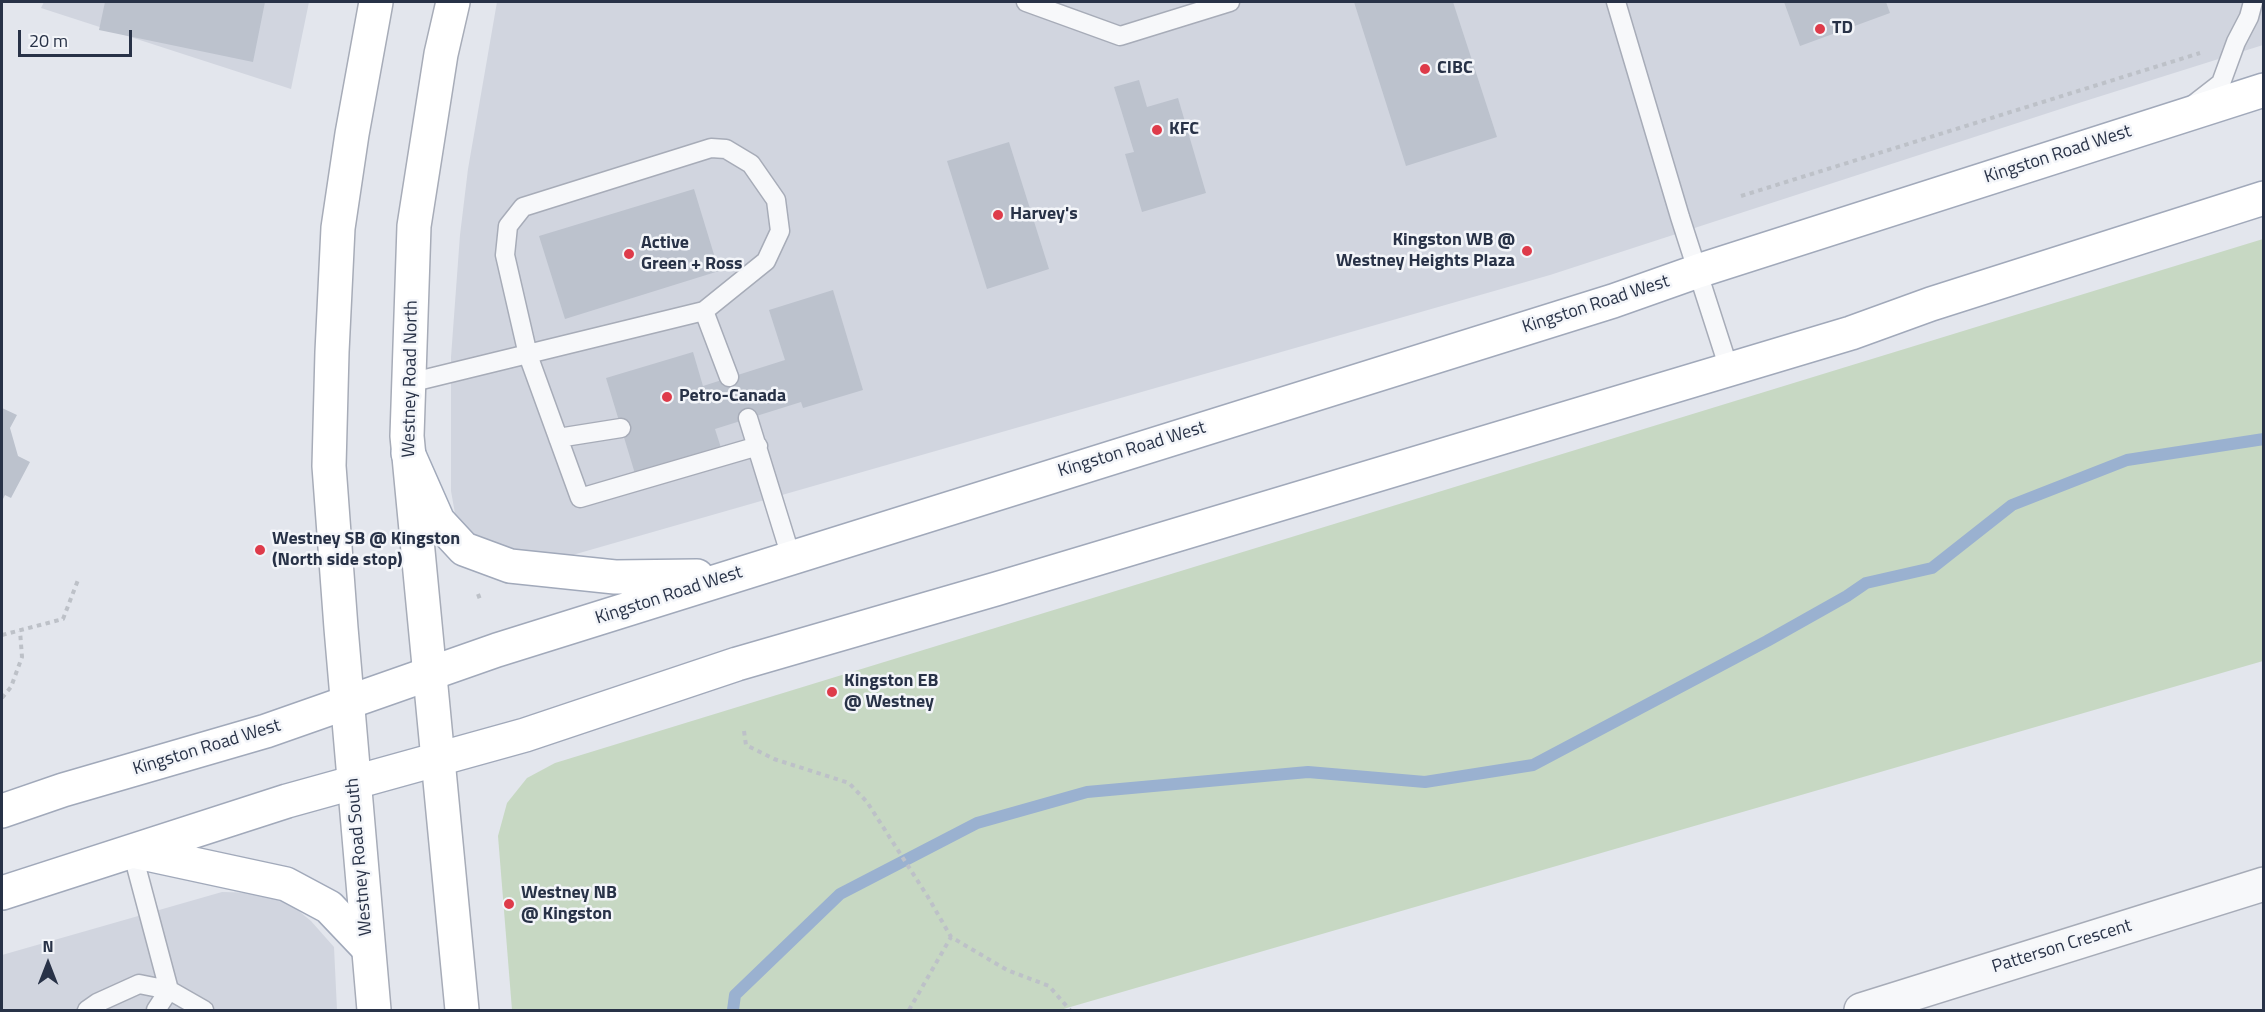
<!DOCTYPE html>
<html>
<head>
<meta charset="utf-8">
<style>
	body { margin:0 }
	#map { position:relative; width:2265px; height:1012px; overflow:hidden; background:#e3e6ed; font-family:"Titillium Web",sans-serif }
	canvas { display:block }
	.frame { position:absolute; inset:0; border:3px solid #283247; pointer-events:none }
	.north { position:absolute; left:18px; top:934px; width:60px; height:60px; -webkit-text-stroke:4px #f3f5f9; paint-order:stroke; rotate:0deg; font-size:16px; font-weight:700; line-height:24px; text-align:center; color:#283247 }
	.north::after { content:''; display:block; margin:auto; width:21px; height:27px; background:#283247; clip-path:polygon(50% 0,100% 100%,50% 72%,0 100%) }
	.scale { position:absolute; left:18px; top:30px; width:114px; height:27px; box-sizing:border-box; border:3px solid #283247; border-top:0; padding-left:8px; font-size:18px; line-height:21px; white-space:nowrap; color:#283247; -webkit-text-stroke:4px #f3f5f9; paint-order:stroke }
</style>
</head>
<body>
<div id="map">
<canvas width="2265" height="1012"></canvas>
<div class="frame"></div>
<div class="north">N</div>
<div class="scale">20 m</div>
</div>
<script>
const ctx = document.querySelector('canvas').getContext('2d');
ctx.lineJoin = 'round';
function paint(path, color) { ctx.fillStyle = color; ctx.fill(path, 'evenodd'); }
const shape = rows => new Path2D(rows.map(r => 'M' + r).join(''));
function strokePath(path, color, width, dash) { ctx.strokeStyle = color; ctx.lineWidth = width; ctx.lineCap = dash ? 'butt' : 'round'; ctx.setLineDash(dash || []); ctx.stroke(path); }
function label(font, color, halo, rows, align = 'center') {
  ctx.font = font + ' "Titillium Web",sans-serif'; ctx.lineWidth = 5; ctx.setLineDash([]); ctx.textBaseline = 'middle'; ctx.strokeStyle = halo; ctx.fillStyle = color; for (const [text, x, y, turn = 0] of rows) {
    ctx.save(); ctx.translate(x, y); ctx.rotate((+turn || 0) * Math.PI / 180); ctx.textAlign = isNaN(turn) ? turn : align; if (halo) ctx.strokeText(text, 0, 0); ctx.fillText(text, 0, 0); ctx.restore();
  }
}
paint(shape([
	[44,2,309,2,291,89,41,8],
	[497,2,2263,2,2263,45,2082,102,1550,275,569,556,530,556,473,538,456,519,451,491,451,357,460,235,468,169],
	[222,892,265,893,294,907,311,921,334,947,337,1010,2,1010,2,955]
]), '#d1d5df');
paint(shape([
	[2263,239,2263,661,1060,1010,512,1010,498,836,507,803,527,778,555,763]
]), '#c7d8c3');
strokePath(shape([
	[733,1010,735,995,840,894,977,823,1087,792,1308,772,1425,782,1533,765,1767,641,1847,596,1866,583,1932,568,2012,505,2127,460,2264,439]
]), '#9ab1d0', 12);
paint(shape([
	[105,2,265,2,253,62,99,30],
	[1354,2,1453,2,1497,137,1406,166],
	[1784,2,1886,2,1890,13,1800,46],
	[1139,80,1147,107,1178,98,1206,193,1142,212,1125,154,1134,152,1114,87],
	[1009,142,1049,269,987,289,947,161],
	[694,189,719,271,565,319,539,236],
	[833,290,863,390,803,408,801,402,715,429,722,451,636,477,606,378,693,352,703,386,785,360,769,310],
	[2,408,17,415,10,428,18,456,30,462,11,498,5,495,2,501]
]), '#bcc2cd');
const service = shape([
	[1026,2,1120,36,1230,2],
	[1616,2,1680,217,1729,369],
	[2194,104,2221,83,2236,42,2249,17,2253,2],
	[704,311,766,261,780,231,776,200,751,164,726,149,711,148,523,207,508,226,505,255,528,355,580,498,758,446],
	[409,383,704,311,729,377],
	[748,418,791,557],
	[558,438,621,428],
	[87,1010,97,1003,139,984,169,990,132,851],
	[156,1010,169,990,204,1010]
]);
const minor = shape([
	[1861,1010,2264,884]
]);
const secondary = shape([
	[453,2,441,54,414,226,407,436,462,1010],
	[374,1010,341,628,329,466,332,352,338,228,352,134,376,2]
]);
const primary = shape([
	[408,453,438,521,464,549,510,566,615,577,697,576],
	[2,811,63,790,266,731,497,650,1613,301,1698,271,2264,90],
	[133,851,286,884,329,907,368,948],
	[2,893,287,801,525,735,737,664,996,589,1851,333,1931,304,2264,198]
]);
strokePath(service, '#a7acb8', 21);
strokePath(minor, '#a7acb8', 36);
strokePath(secondary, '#a7acb8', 36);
strokePath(primary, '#a1a9ba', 36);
strokePath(shape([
	[1741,196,2200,53],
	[478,594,481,602],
	[2,635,63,619,78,580],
	[2,698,11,687,22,657,20,631],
	[744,731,746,745,774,759,849,783,867,802,928,897,951,937,1007,970,1049,986,1070,1010],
	[909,1010,951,937]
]), '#bdc1c8', 4, [4.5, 4.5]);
strokePath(service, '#f7f8fa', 18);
strokePath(minor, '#f7f8fa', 33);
strokePath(secondary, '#fff', 33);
strokePath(primary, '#fff', 33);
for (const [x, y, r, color] of [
	[1820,29,6,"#de3b4a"],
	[1425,69,6,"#de3b4a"],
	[1157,130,6,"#de3b4a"],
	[998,215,6,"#de3b4a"],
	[1527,251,6,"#de3b4a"],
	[629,254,6,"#de3b4a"],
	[667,397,6,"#de3b4a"],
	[260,550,6,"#de3b4a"],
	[832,692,6,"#de3b4a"],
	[509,904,6,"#de3b4a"]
]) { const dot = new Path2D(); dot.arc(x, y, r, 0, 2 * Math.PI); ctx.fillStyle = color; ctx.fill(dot); strokePath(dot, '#f3f5f9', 2); }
label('bold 18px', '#283247', '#f3f5f9', [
	["TD",1832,29],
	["CIBC",1437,69],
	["KFC",1169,130],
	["Harvey's",1010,215],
	["Kingston WB @",1515,241,"right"],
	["Westney Heights Plaza",1515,262,"right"],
	["Active",641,244],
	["Green + Ross",641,265],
	["Petro-Canada",679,397],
	["Westney SB @ Kingston",272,540],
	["(North side stop)",272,561],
	["Kingston EB",844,682],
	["@ Westney",844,703],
	["Westney NB",521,894],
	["@ Kingston",521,915]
], 'left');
label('18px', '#283247', '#f3f5f9', [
	["Kingston Road West",2058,155,-18],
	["Kingston Road West",1596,305,-18],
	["Westney Road North",411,379,-89],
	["Kingston Road West",1132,450,-17],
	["Kingston Road West",669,596,-18],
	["Kingston Road West",207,748,-17],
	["Westney Road South",360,857,-95],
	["Patterson Crescent",2062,947,-17]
]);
</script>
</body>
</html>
